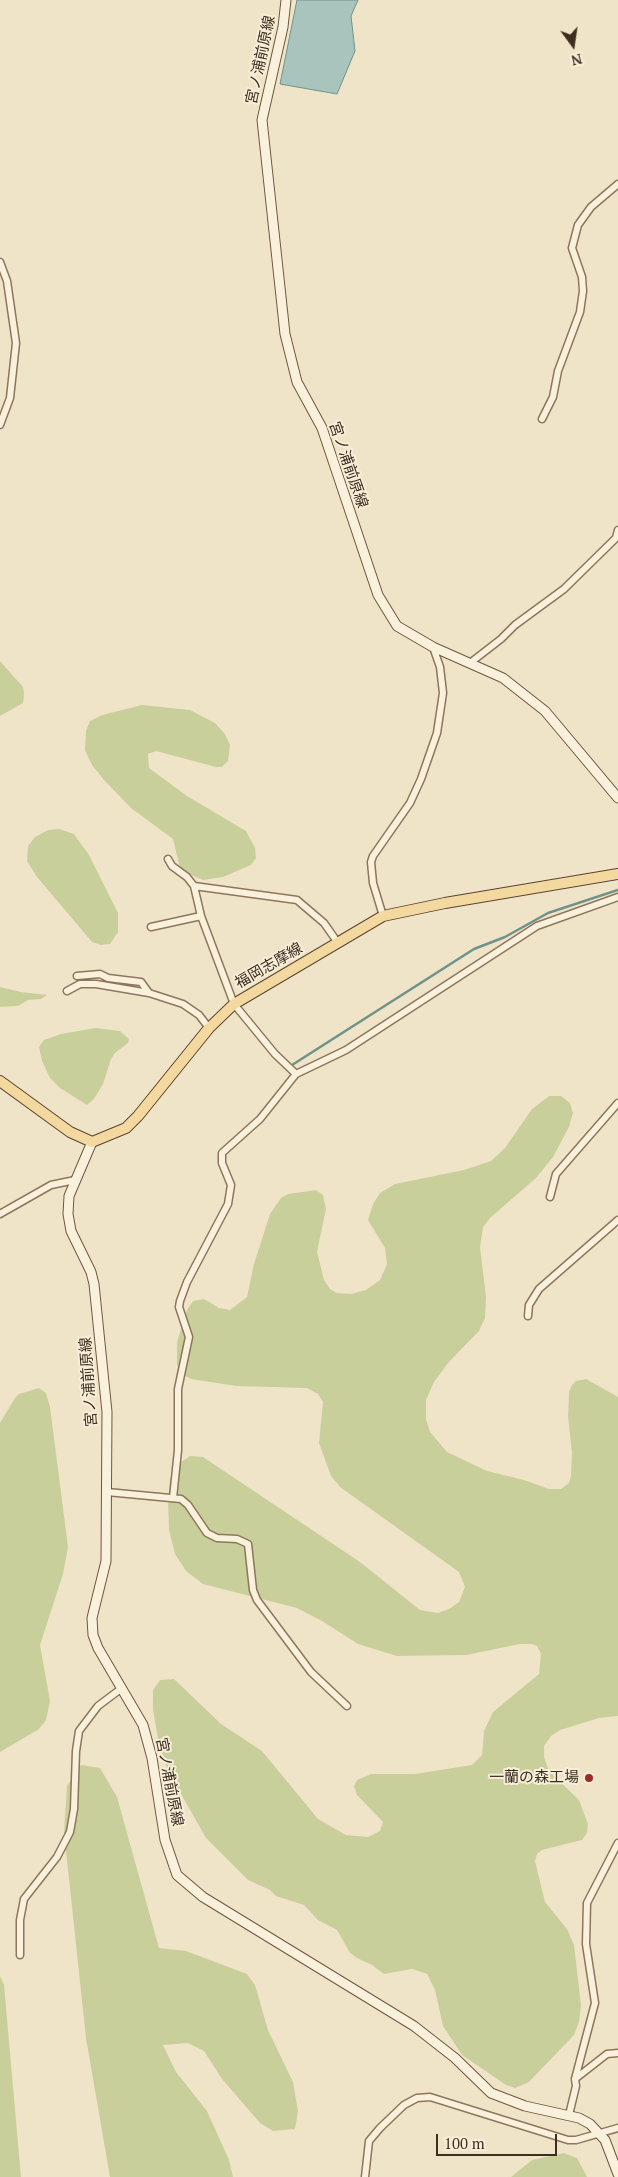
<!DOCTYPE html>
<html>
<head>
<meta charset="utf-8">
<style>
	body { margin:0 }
	#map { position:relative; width:618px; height:2177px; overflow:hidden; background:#f0e4c8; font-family:"PT Serif",serif }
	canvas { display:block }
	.north { position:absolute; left:548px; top:20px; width:50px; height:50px; -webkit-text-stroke:4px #f7eed8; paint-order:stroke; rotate:166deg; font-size:14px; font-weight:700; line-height:20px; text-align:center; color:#3d2e20 }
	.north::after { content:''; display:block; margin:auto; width:18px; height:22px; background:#3d2e20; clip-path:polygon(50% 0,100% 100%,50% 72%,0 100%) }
	.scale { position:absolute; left:436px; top:2134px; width:121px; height:22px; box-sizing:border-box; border:2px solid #3d2e20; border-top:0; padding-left:6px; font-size:15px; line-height:18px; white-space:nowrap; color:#3d2e20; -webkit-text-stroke:4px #f7eed8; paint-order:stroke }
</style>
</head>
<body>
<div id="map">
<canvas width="618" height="2177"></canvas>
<div class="north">N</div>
<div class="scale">100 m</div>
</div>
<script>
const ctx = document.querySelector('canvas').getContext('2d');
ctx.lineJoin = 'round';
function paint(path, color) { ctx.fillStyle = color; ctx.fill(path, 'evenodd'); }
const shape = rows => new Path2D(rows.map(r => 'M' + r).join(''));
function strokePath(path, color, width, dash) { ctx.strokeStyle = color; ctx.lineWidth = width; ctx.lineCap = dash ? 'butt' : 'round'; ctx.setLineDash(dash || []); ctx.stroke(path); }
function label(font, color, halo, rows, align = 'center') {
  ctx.font = font + ' "PT Serif","Noto Sans JP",serif'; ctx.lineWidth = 4; ctx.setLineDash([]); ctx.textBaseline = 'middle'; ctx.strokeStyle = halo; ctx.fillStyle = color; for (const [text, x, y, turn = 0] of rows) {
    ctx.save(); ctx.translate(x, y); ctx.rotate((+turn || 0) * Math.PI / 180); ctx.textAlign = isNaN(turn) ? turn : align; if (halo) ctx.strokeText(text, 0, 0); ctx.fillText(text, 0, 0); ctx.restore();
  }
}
paint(shape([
	[0,661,23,687,24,694,23,703,0,716],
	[142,705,190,710,215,723,225,734,230,745,228,761,222,767,216,767,156,751,148,754,149,768,187,796,246,831,255,848,256,858,251,865,223,877,203,880,184,872,180,868,173,839,131,808,104,780,92,765,85,750,86,731,90,721,102,715],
	[59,829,74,834,89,855,118,913,118,932,110,944,101,945,92,942,37,877,27,861,28,846,35,837,48,830],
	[0,987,21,992,47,995,41,999,28,1000,18,1006,0,1007],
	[95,1028,120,1031,129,1039,128,1043,115,1053,111,1059,103,1084,94,1099,87,1105,60,1088,50,1078,42,1061,39,1047,44,1040,61,1034],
	[549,1096,561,1096,570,1103,573,1113,569,1127,553,1157,536,1178,490,1218,483,1227,480,1247,486,1297,485,1318,479,1331,448,1363,434,1382,426,1400,426,1419,430,1432,447,1452,487,1471,524,1480,549,1489,561,1489,569,1483,571,1476,572,1452,568,1417,569,1392,572,1385,576,1381,586,1379,618,1397,618,1716,599,1718,560,1730,551,1736,544,1746,544,1757,549,1771,579,1800,588,1824,587,1833,582,1840,542,1850,537,1854,535,1861,545,1902,567,1929,574,1945,581,2005,579,2022,574,2035,529,2082,515,2088,506,2085,462,2055,443,2026,435,1990,427,1974,412,1969,384,1974,372,1965,357,1958,350,1953,337,1930,318,1920,304,1905,276,1896,270,1890,248,1880,206,1838,168,1771,159,1744,153,1710,153,1690,160,1680,174,1679,221,1724,262,1751,318,1819,346,1835,368,1837,380,1831,383,1822,357,1795,354,1786,357,1780,371,1774,415,1774,472,1765,482,1755,484,1731,493,1712,539,1674,541,1654,537,1646,532,1644,520,1644,466,1655,397,1656,358,1644,322,1621,297,1608,203,1584,186,1571,175,1554,169,1530,168,1501,170,1479,178,1464,190,1456,203,1457,360,1562,420,1610,438,1613,449,1609,459,1602,465,1587,459,1572,340,1487,331,1476,319,1443,323,1402,318,1394,307,1388,236,1386,191,1379,184,1375,177,1365,177,1342,187,1310,193,1301,204,1299,219,1308,230,1310,247,1297,254,1264,270,1214,281,1198,288,1194,316,1190,323,1195,326,1209,317,1252,324,1280,330,1289,337,1293,351,1294,366,1290,380,1280,387,1264,385,1248,368,1220,373,1204,380,1193,395,1184,464,1170,491,1161,505,1148,532,1109],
	[39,1388,46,1393,50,1407,68,1547,63,1574,40,1645,50,1701,46,1720,39,1729,0,1752,0,1423,15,1398,19,1394],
	[81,1765,100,1768,117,1797,159,1948,186,1951,247,1974,255,1985,268,2030,293,2082,298,2111,295,2129,273,2131,260,2123,222,2079,204,2051,188,2043,163,2045,176,2072,207,2111,229,2160,233,2177,110,2177,86,2038,64,1832,67,1786],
	[0,1976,4,1985,21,2177,0,2177],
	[564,2153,577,2158,587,2177,511,2177,532,2160]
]), '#c9cf9b');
const water = shape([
	[297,0,358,0,351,16,355,51,337,94,280,84,297,0]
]);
paint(water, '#a9c4bc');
strokePath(water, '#6f938a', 1);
strokePath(shape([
	[292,1065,474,949,505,937,548,913,618,890]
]), '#6f938a', 2.5);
const street = shape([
	[0,262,7,281,16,343,10,398,0,425],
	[542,419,553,397,558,371,580,312,583,291,582,277,572,248,578,225,591,207,618,184],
	[470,663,501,639,515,625,564,589,616,538,618,530],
	[168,859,172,866,187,877,194,886,201,916],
	[194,886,297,900,324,923,338,943],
	[383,916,373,883,371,862,373,856,410,803,421,779,437,733,443,693,440,667,433,647],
	[151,927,201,916,234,1004,275,1054,296,1074],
	[77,976,100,974,108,978,141,982,149,993,183,1004,199,1015,209,1028],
	[67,991,80,984,96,984,149,993],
	[550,1197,556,1174,618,1103],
	[0,1214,51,1185,75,1180],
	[528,1316,529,1305,539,1289,618,1220],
	[107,1492,181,1499,188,1505,207,1533,217,1538,237,1539,248,1544,253,1590,257,1600,311,1672,347,1706],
	[173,1498,178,1450,178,1389,189,1337,179,1307,180,1301,187,1282,228,1204,231,1185,222,1163,222,1153,260,1119,296,1074,346,1050,537,926,618,897],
	[20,1955,20,1920,24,1899,57,1857,70,1832,74,1809,76,1751,79,1731,98,1706,122,1688],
	[575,2079,607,2054,618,2053],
	[569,2115,576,2086,575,2079,595,2003,586,1944,587,1903,618,1843],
	[365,2177,369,2141,380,2128,404,2105,417,2098,430,2097,568,2140,576,2140,618,2128]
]);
const secondary = shape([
	[286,0,283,27,262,120,285,334,297,382,322,428,378,595,397,626,433,647,503,678,545,711,618,798],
	[92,1142,69,1196,68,1214,71,1231,91,1272,94,1284,107,1412,106,1561,92,1618,93,1635,98,1648,143,1725,152,1758,165,1840,177,1875,203,1897,414,2026,455,2058,491,2093,525,2106,579,2118,590,2124,605,2140,618,2174]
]);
const primary = shape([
	[0,1081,70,1132,92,1142,126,1128,138,1116,209,1028,234,1004,383,916,445,903,618,874]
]);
strokePath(street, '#8d765c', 9);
strokePath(secondary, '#6f573f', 11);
strokePath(primary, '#5b4430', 12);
strokePath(street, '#faf1dc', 6);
strokePath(secondary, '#faf1dc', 9);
strokePath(primary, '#f3d9a0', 10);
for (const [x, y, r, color] of [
	[589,1778,5,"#9e2a2b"]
]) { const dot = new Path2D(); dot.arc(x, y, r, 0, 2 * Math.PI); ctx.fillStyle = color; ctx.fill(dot); strokePath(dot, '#f7eed8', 2); }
label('15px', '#3d2e20', '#f7eed8', [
	["宮ノ浦前原線",261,60,-78],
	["宮ノ浦前原線",348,465,71],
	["福岡志摩線",269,966,-30],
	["宮ノ浦前原線",89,1382,-94],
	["宮ノ浦前原線",169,1782,79]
]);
label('15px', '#3d2e20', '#f7eed8', [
	["一蘭の森工場",579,1778]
], 'right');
</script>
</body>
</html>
